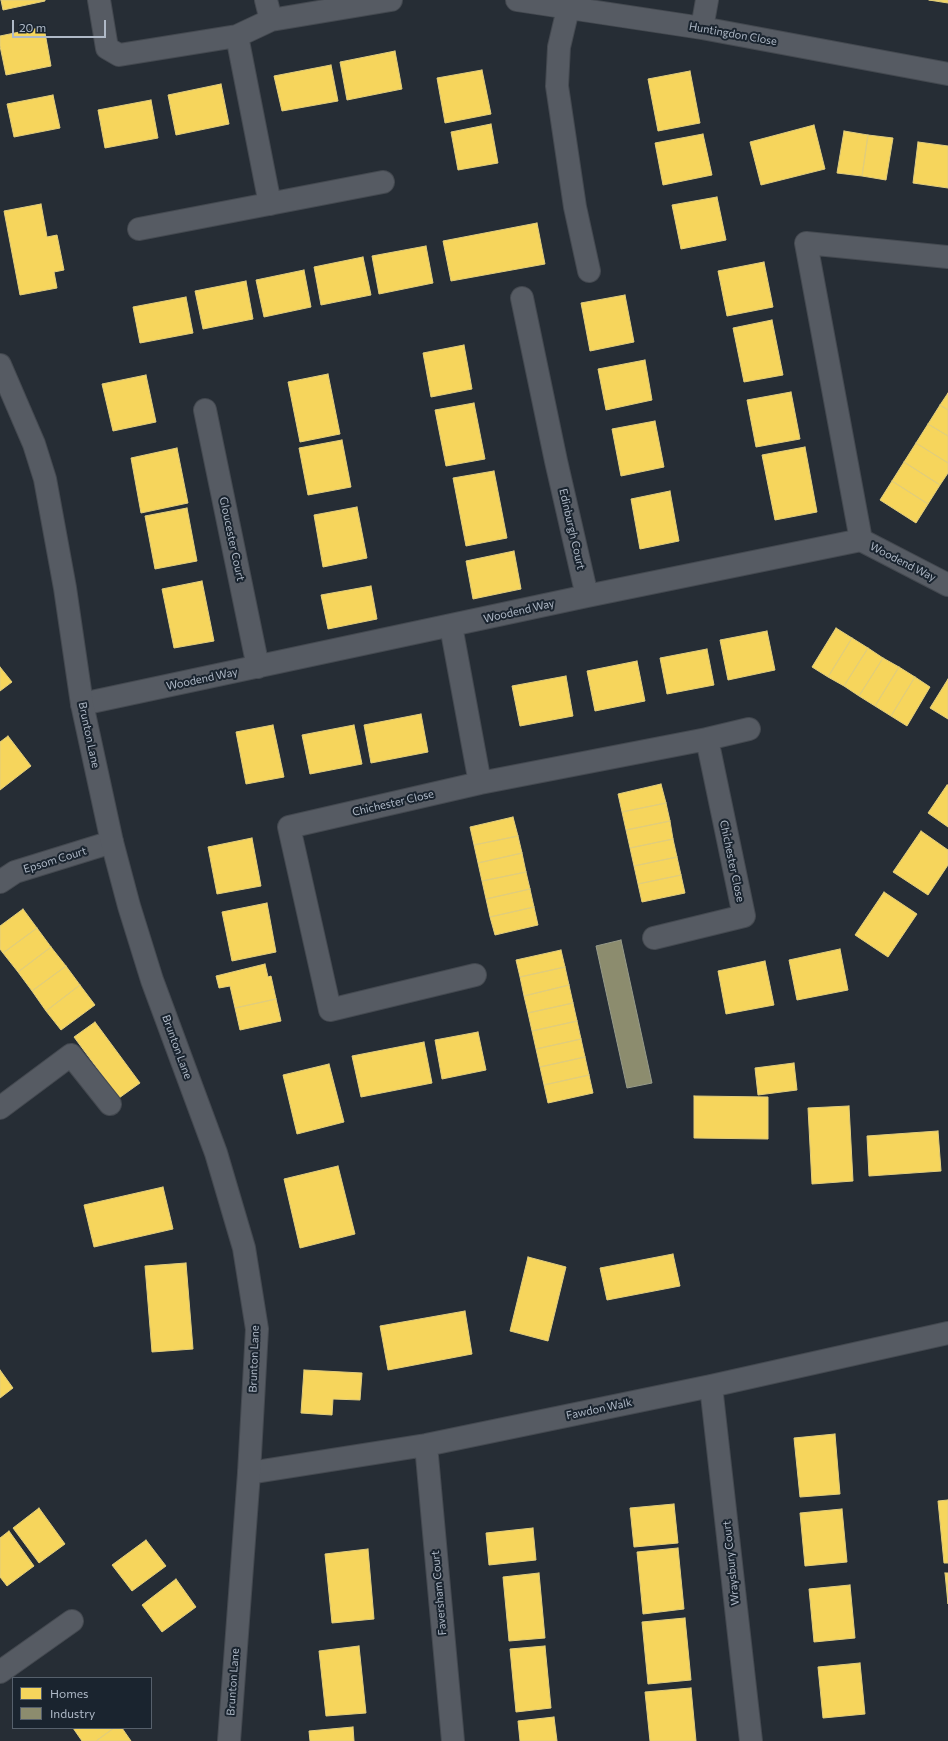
<!DOCTYPE html>
<html>
<head>
<meta charset="utf-8">
<style>
	body { margin:0 }
	#map { position:relative; width:948px; height:1741px; overflow:hidden; background:#262d35; font-family:Commissioner,sans-serif }
	canvas { display:block }
	.legend { position:absolute; left:12px; top:1677px; width:140px; height:52px; box-sizing:border-box; background:#1a242f; border:1px solid #56606c; margin:0; padding:5px 7px; list-style:none; font-size:12px; color:#afb9c7 }
	.legend li { display:flex; align-items:center; gap:8px; height:20px }
	.legend b { width:20px; border:1px solid #56606c }
	.scale { position:absolute; left:12px; top:20px; width:94px; height:18px; box-sizing:border-box; border:2px solid #afb9c7; border-top:0; padding-left:5px; font-size:12px; line-height:14px; white-space:nowrap; color:#afb9c7; -webkit-text-stroke:3px #1a242f; paint-order:stroke }
</style>
</head>
<body>
<div id="map">
<canvas width="948" height="1741"></canvas>
<ul class="legend">
<li><b style="height:11px;background:#f6d55c"></b>Homes</li>
<li><b style="height:11px;background:#8c8c6e"></b>Industry</li>
</ul>
<div class="scale">20 m</div>
</div>
<script>
const ctx = document.querySelector('canvas').getContext('2d');
ctx.lineJoin = 'round';
function paint(path, color) { ctx.fillStyle = color; ctx.fill(path, 'evenodd'); }
const shape = rows => new Path2D(rows.map(r => 'M' + r).join(''));
function strokePath(path, color, width, dash) { ctx.strokeStyle = color; ctx.lineWidth = width; ctx.lineCap = dash ? 'butt' : 'round'; ctx.setLineDash(dash || []); ctx.stroke(path); }
function label(font, color, halo, rows, align = 'center') {
  ctx.font = font + ' Commissioner,sans-serif'; ctx.lineWidth = 4; ctx.setLineDash([]); ctx.textBaseline = 'middle'; ctx.strokeStyle = halo; ctx.fillStyle = color; for (const [text, x, y, turn = 0] of rows) {
    ctx.save(); ctx.translate(x, y); ctx.rotate((+turn || 0) * Math.PI / 180); ctx.textAlign = isNaN(turn) ? turn : align; if (halo) ctx.strokeText(text, 0, 0); ctx.fillText(text, 0, 0); ctx.restore();
  }
}
const homes = shape([
	[1,0,45,0,45,1,3,10,1,0],
	[929,0,948,0,948,3,929,0],
	[44,27,51,66,6,75,0,46,0,36,44,27],
	[395,51,402,89,347,100,340,62,395,51],
	[331,65,338,101,282,111,274,76,331,65],
	[482,70,491,114,445,123,437,78,482,70],
	[690,71,700,123,658,131,648,79,690,71],
	[221,84,229,124,176,135,168,95,221,84],
	[53,95,60,128,14,137,7,104,53,95],
	[151,100,158,138,105,148,98,110,151,100],
	[491,124,498,163,458,170,451,132,491,124],
	[814,125,825,169,761,185,750,142,814,125],
	[844,131,868,135,862,176,837,173,844,131],
	[703,134,712,175,663,185,655,143,703,134],
	[868,135,893,138,886,180,862,176,868,135],
	[918,142,948,146,948,188,913,183,918,142],
	[717,197,726,240,681,249,672,205,717,197],
	[41,204,47,237,57,235,64,270,54,272,57,288,20,295,4,211,41,204],
	[537,223,545,264,451,281,443,241,537,223],
	[426,246,433,283,379,294,372,256,426,246],
	[363,257,371,295,321,305,314,267,363,257],
	[764,262,773,307,727,316,718,271,764,262],
	[304,270,311,307,264,317,256,280,304,270],
	[246,281,253,319,203,329,195,291,246,281],
	[625,295,634,342,590,351,581,303,625,295],
	[186,297,193,333,140,343,133,307,186,297],
	[772,320,783,375,744,382,733,328,772,320],
	[464,345,472,389,431,397,423,353,464,345],
	[645,360,652,400,606,410,598,369,645,360],
	[328,374,340,434,300,442,288,382,328,374],
	[146,375,156,422,113,431,102,384,146,375],
	[791,392,800,439,756,447,747,400,791,392],
	[948,393,948,410,940,405,948,393],
	[474,403,485,459,446,466,435,410,474,403],
	[940,405,948,410,948,436,928,424,940,405],
	[655,421,664,467,621,476,612,429,655,421],
	[928,424,948,436,948,463,916,443,928,424],
	[342,440,351,487,308,495,299,448,342,440],
	[916,443,948,463,948,473,940,485,904,462,916,443],
	[805,447,817,512,775,520,762,455,805,447],
	[177,448,188,503,141,513,131,458,177,448],
	[904,462,940,485,928,504,892,481,904,462],
	[494,471,507,538,466,546,453,478,494,471],
	[892,481,928,504,916,523,880,500,892,481],
	[670,491,679,541,640,549,631,499,670,491],
	[357,507,367,558,323,567,314,515,357,507],
	[187,508,197,561,155,569,145,516,187,508],
	[514,551,521,589,473,599,466,561,514,551],
	[202,581,214,641,174,648,162,589,202,581],
	[371,586,377,619,328,629,321,595,371,586],
	[836,628,852,638,828,677,812,667,836,628],
	[767,631,775,670,728,680,720,640,767,631],
	[852,638,868,648,844,686,828,677,852,638],
	[868,648,883,658,859,696,844,686,868,648],
	[707,649,714,685,667,694,660,658,707,649],
	[883,658,899,667,875,706,859,696,883,658],
	[637,661,645,701,595,711,587,671,637,661],
	[0,667,12,682,0,691,0,667],
	[899,667,915,677,891,716,875,706,899,667],
	[566,676,573,716,520,726,512,686,566,676],
	[915,677,930,687,907,726,891,716,915,677],
	[948,679,948,719,930,708,948,679],
	[421,714,428,752,371,763,364,725,421,714],
	[273,725,284,777,246,784,236,732,273,725],
	[354,725,362,764,310,774,302,735,354,725],
	[8,736,31,766,0,790,0,742,8,736],
	[661,784,666,803,622,812,618,794,661,784],
	[947,785,948,785,948,827,928,813,947,785],
	[666,803,670,821,626,830,622,812,666,803],
	[513,817,518,836,474,845,470,827,513,817],
	[670,821,673,839,630,848,626,830,670,821],
	[921,831,948,850,948,865,928,895,893,872,921,831],
	[518,836,522,853,478,863,474,845,518,836],
	[252,838,261,886,217,894,208,847,252,838],
	[673,839,677,857,634,866,630,848,673,839],
	[522,853,526,872,482,881,478,863,522,853],
	[677,857,681,875,638,884,634,866,677,857],
	[526,872,530,889,486,899,482,881,526,872],
	[681,875,685,893,642,902,638,884,681,875],
	[530,889,534,907,490,917,486,899,530,889],
	[884,892,917,914,888,957,855,935,884,892],
	[267,903,276,952,232,961,222,912,267,903],
	[534,907,538,925,495,935,490,917,534,907],
	[23,909,37,928,3,953,0,949,0,926,23,909],
	[37,928,51,947,18,972,3,953,37,928],
	[51,947,66,966,32,991,18,972,51,947],
	[840,949,848,990,797,1000,789,960,840,949],
	[561,950,565,967,520,977,516,960,561,950],
	[765,961,774,1005,726,1014,718,971,765,961],
	[265,964,268,977,271,976,276,999,235,1008,230,986,219,988,216,976,265,964],
	[66,966,80,985,46,1011,32,991,66,966],
	[565,967,569,985,524,996,520,977,565,967],
	[80,985,95,1005,61,1030,46,1011,80,985],
	[569,985,573,1003,528,1013,524,996,569,985],
	[276,999,281,1021,240,1030,235,1008,276,999],
	[573,1003,577,1021,532,1031,528,1013,573,1003],
	[577,1021,581,1039,536,1049,532,1031,577,1021],
	[95,1022,140,1083,119,1098,74,1037,95,1022],
	[478,1032,486,1070,442,1079,435,1040,478,1032],
	[581,1039,585,1057,540,1067,536,1049,581,1039],
	[424,1042,432,1083,361,1097,352,1056,424,1042],
	[585,1057,589,1075,544,1085,540,1067,585,1057],
	[794,1063,797,1090,758,1095,755,1068,794,1063],
	[329,1064,344,1122,297,1134,283,1075,329,1064],
	[589,1075,593,1093,548,1103,544,1085,589,1075],
	[694,1096,768,1097,768,1139,694,1138,694,1096],
	[849,1106,853,1181,812,1184,808,1108,849,1106],
	[938,1131,941,1171,869,1176,867,1136,938,1131],
	[338,1166,355,1234,300,1248,284,1179,338,1166],
	[163,1187,173,1229,94,1247,84,1205,163,1187],
	[673,1254,680,1286,607,1300,600,1268,673,1254],
	[528,1257,566,1267,548,1341,510,1331,528,1257],
	[186,1263,193,1349,152,1352,145,1266,186,1263],
	[465,1311,472,1354,388,1370,380,1326,465,1311],
	[0,1370,13,1388,0,1398,0,1370],
	[304,1370,362,1373,360,1400,333,1399,332,1415,301,1413,304,1370],
	[835,1434,840,1494,800,1497,794,1438,835,1434],
	[948,1500,948,1563,944,1563,938,1501,948,1500],
	[674,1504,678,1543,634,1547,630,1508,674,1504],
	[39,1508,65,1544,39,1563,13,1528,39,1508],
	[842,1509,847,1562,805,1566,800,1513,842,1509],
	[533,1528,536,1560,489,1565,486,1533,533,1528],
	[9,1531,34,1566,7,1586,0,1577,0,1538,9,1531],
	[146,1540,166,1566,132,1591,112,1565,146,1540],
	[678,1548,684,1609,643,1614,637,1552,678,1548],
	[368,1549,374,1619,332,1623,325,1554,368,1549],
	[539,1573,545,1638,509,1641,503,1577,539,1573],
	[945,1573,948,1573,948,1604,945,1573],
	[176,1579,196,1607,162,1632,142,1605,176,1579],
	[850,1585,855,1638,814,1642,809,1589,850,1585],
	[685,1618,691,1680,648,1684,642,1622,685,1618],
	[359,1646,366,1713,326,1716,319,1651,359,1646],
	[545,1646,551,1708,516,1712,510,1649,545,1646],
	[860,1663,865,1714,823,1718,818,1667,860,1663],
	[691,1688,696,1741,650,1741,645,1692,691,1688],
	[554,1717,557,1741,520,1741,518,1721,554,1717],
	[353,1727,354,1741,310,1741,309,1731,353,1727],
	[73,1728,114,1728,96,1741,82,1741,73,1728],
	[114,1728,122,1728,131,1741,96,1741,114,1728]
]);
paint(homes, '#f6d55c');
strokePath(homes, '#e1cd7c', 1);
const industry = shape([
	[621,940,652,1083,627,1088,596,946,621,940]
]);
paint(industry, '#8c8c6e');
strokePath(industry, '#969a89', 1);
const minor = shape([
	[99,0,107,48,119,55,237,36,271,20,391,0],
	[266,0,271,20],
	[517,0,702,28,948,74],
	[568,9,559,47,557,86,575,207,589,271],
	[702,28,707,0],
	[237,36,270,204],
	[139,229,383,182],
	[522,298,556,461,587,596],
	[205,410,258,667],
	[861,540,806,243,948,257],
	[451,626,480,783],
	[82,704,587,596,861,540,948,585],
	[707,739,749,729],
	[0,882,15,872,112,842],
	[475,975,330,1010,289,827,480,783,707,739,744,916,654,938],
	[0,1108,71,1055,110,1104],
	[711,1386,751,1741],
	[426,1445,453,1741],
	[249,1473,426,1445,711,1386,948,1333],
	[0,1672,72,1621]
]);
const tertiary = shape([
	[0,365,34,444,45,479,65,588,82,704,112,842,129,906,152,980,216,1153,244,1248,257,1329,249,1473,229,1741]
]);
strokePath(minor, '#444950', 24);
strokePath(tertiary, '#444950', 24);
strokePath(minor, '#565b63', 22);
strokePath(tertiary, '#565b63', 22);
label('11px', '#afb9c7', '#1a242f', [
	["Huntingdon Close",733,34,10],
	["Edinburgh Court",572,529,77],
	["Gloucester Court",232,539,78],
	["Woodend Way",903,562,27],
	["Woodend Way",519,611,-13],
	["Woodend Way",202,679,-12],
	["Brunton Lane",89,735,78],
	["Chichester Close",393,803,-13],
	["Epsom Court",55,860,-17],
	["Chichester Close",732,861,78],
	["Brunton Lane",177,1047,70],
	["Brunton Lane",254,1359,-88],
	["Fawdon Walk",599,1409,-12],
	["Wraysbury Court",731,1563,-96],
	["Faversham Court",439,1593,-95],
	["Brunton Lane",233,1682,-86]
]);
</script>
</body>
</html>
